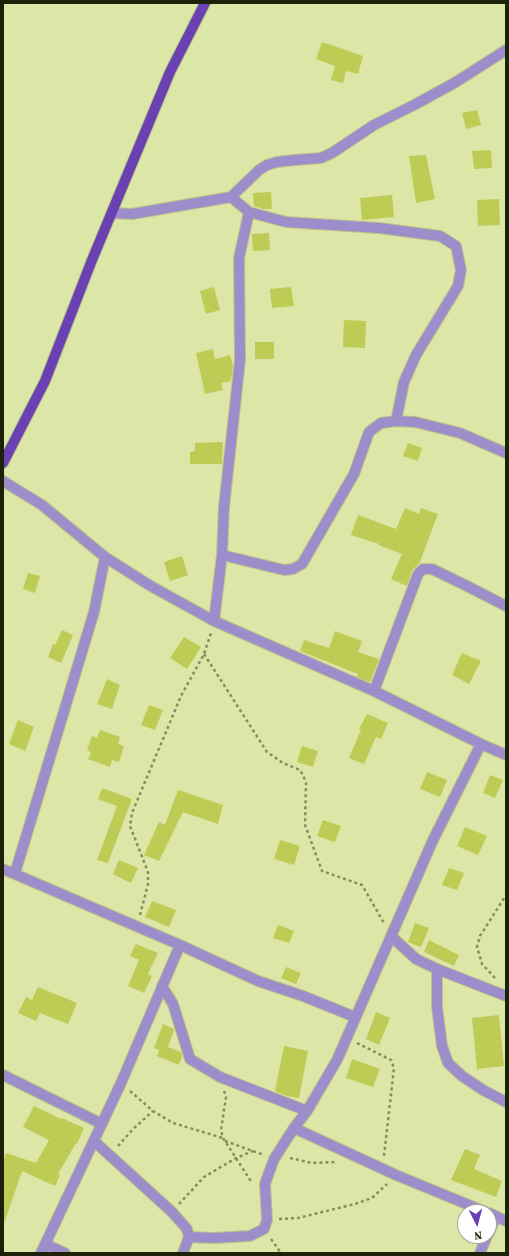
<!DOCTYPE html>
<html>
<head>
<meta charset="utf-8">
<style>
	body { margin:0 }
	#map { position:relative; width:509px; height:1256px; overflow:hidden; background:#dce6a6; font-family:"Source Serif 4",serif }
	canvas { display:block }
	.frame { position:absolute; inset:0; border:4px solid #1d2107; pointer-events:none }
	.north { position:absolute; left:457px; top:1204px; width:40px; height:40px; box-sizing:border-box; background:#fff; border:1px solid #a5a69c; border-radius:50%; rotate:174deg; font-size:11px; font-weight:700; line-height:16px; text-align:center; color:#1d2107 }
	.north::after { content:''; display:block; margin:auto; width:14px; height:18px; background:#693db5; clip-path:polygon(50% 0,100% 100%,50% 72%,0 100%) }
</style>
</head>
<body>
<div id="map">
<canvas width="509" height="1256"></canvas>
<div class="frame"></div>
<div class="north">N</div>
</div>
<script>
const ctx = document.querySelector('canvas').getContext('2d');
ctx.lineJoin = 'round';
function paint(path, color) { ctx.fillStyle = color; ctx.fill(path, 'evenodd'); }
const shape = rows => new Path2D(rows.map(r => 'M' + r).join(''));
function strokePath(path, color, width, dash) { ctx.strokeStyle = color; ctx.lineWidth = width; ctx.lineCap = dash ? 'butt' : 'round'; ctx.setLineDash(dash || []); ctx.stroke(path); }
paint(shape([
	[322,42,363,56,358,74,346,71,343,83,331,80,335,66,316,59],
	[477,110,481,125,466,129,462,113],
	[491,150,492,168,474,169,472,151],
	[426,155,435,199,416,203,409,156],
	[271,192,272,209,263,209,254,206,253,193],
	[392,195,394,217,362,220,360,198],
	[499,199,500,225,478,226,477,200],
	[269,233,270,250,253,251,252,234],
	[214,287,220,310,206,314,200,291],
	[291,287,294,306,272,308,270,289],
	[344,320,366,321,365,348,343,347],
	[255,342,274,342,274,359,255,359],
	[213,349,215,359,230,355,233,366,231,381,221,383,223,390,205,394,196,353],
	[223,442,222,464,190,464,190,452,195,451,195,443],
	[408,443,422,448,418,461,403,456],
	[405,508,419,514,421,508,438,514,420,562,412,571,407,586,391,579,402,554,378,545,379,544,351,535,358,515,396,529],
	[182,556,188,575,170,581,164,562],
	[28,573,40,576,35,593,23,589],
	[62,630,73,635,61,663,48,657,53,644,55,645],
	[335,631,362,641,358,652,379,659,370,682,357,677,358,674,300,651,304,640,329,648],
	[184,637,201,647,187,669,170,658],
	[462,653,481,661,469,684,452,675],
	[107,679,120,685,112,709,97,704],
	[149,705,163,710,155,730,141,725],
	[367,714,388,723,381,739,376,737,364,764,349,758,361,730,359,729],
	[18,720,34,727,25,751,9,744],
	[100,730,120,737,118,744,124,746,119,762,112,760,110,767,88,759,91,752,87,750,92,736,97,738],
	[302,746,318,751,313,767,297,762],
	[427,772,447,780,440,797,420,789],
	[490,775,503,780,495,798,483,793],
	[102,788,132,799,108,863,97,860,117,806,98,799],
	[178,790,223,805,218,824,183,812,159,861,144,855,159,822,165,825],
	[323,820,341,826,335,842,317,836],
	[465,827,487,836,478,855,457,846],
	[280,840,300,846,294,865,274,859],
	[119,860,138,868,131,883,113,874],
	[449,868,464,873,457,890,442,885],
	[152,901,176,910,169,927,145,917],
	[415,923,429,928,421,947,408,942],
	[278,925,294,931,289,943,273,938],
	[429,940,459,955,454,966,424,952],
	[136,944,158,953,148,974,152,976,144,993,128,986,139,960,130,956],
	[286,967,301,973,296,984,281,978],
	[38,987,77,1003,68,1024,40,1013,36,1021,18,1013,26,997,32,1000],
	[376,1012,390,1018,379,1045,366,1039],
	[499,1015,504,1066,477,1069,472,1018],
	[163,1024,174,1029,174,1031,168,1047,181,1052,182,1056,179,1065,157,1056,159,1050,154,1048],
	[284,1046,308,1051,299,1098,286,1096,275,1091],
	[352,1059,380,1069,373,1087,346,1078],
	[34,1106,61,1119,62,1118,84,1128,77,1144,76,1143,58,1174,60,1175,55,1186,22,1171,5,1221,3,1221,3,1162,6,1153,36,1163,49,1140,23,1127],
	[465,1149,480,1155,474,1169,502,1181,496,1197,451,1180]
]), '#becc55');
const minor = shape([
	[231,197,259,170,267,165,277,162,295,160,321,158,332,153,374,125,416,104,456,82,506,50],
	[112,213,132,214,231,197,249,212,286,222,379,228,440,236,456,246,461,270,458,286,416,355,404,382,396,421],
	[3,481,42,505,105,557,149,585,214,621,374,691,481,744,506,755],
	[222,555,284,570,293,569,302,564,354,474,369,432,381,423,396,421,415,422,460,433,506,453],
	[214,621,222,555,224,507,240,360,239,258,249,212],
	[374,691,418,574,423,569,432,569,465,585,506,606],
	[3,869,180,945,258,981,303,996,355,1017],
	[15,873,94,612,105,557],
	[391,936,416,959,437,969,506,996],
	[437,969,437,1007,442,1046,448,1063,462,1076,483,1090,506,1102],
	[162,986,173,1004,190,1059,220,1077,307,1111],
	[3,1075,102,1124],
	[294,1128,396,1175,486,1212],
	[94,1141,172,1212,187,1229,189,1237,183,1253],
	[489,1213,506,1221],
	[489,1233,496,1216],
	[189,1237,214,1238,250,1236,264,1229,267,1220,265,1184,274,1159,294,1128,307,1111,337,1060,433,840,481,744],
	[45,1244,65,1253],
	[41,1253,121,1083,180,945],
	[480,1253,487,1236]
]);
const major = shape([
	[3,463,45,381,92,260,170,72,205,3]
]);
strokePath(minor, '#bac389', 12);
strokePath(major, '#bac389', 12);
strokePath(shape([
	[204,654,267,752,283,763,300,770,303,775,306,783,305,825,322,871,362,885,384,923],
	[140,915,148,884,148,872,130,826,132,813,181,696,204,654,211,633],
	[495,978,482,964,477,947,480,936,506,895],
	[357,1043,391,1060,394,1068,384,1156],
	[130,1091,153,1111,173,1123,223,1138],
	[224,1091,226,1097,221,1130,223,1138,252,1183],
	[225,1141,264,1155],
	[118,1146,133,1129,153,1111],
	[290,1158,312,1163,336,1162],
	[179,1204,204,1177,236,1158,253,1151],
	[279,1219,298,1218,355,1204,372,1198,387,1184],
	[271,1239,281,1253],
	[3,1252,4,1253]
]), '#868e5f', 2.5, [3, 3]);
strokePath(minor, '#9d8dcb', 10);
strokePath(major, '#6941b3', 10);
</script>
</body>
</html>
